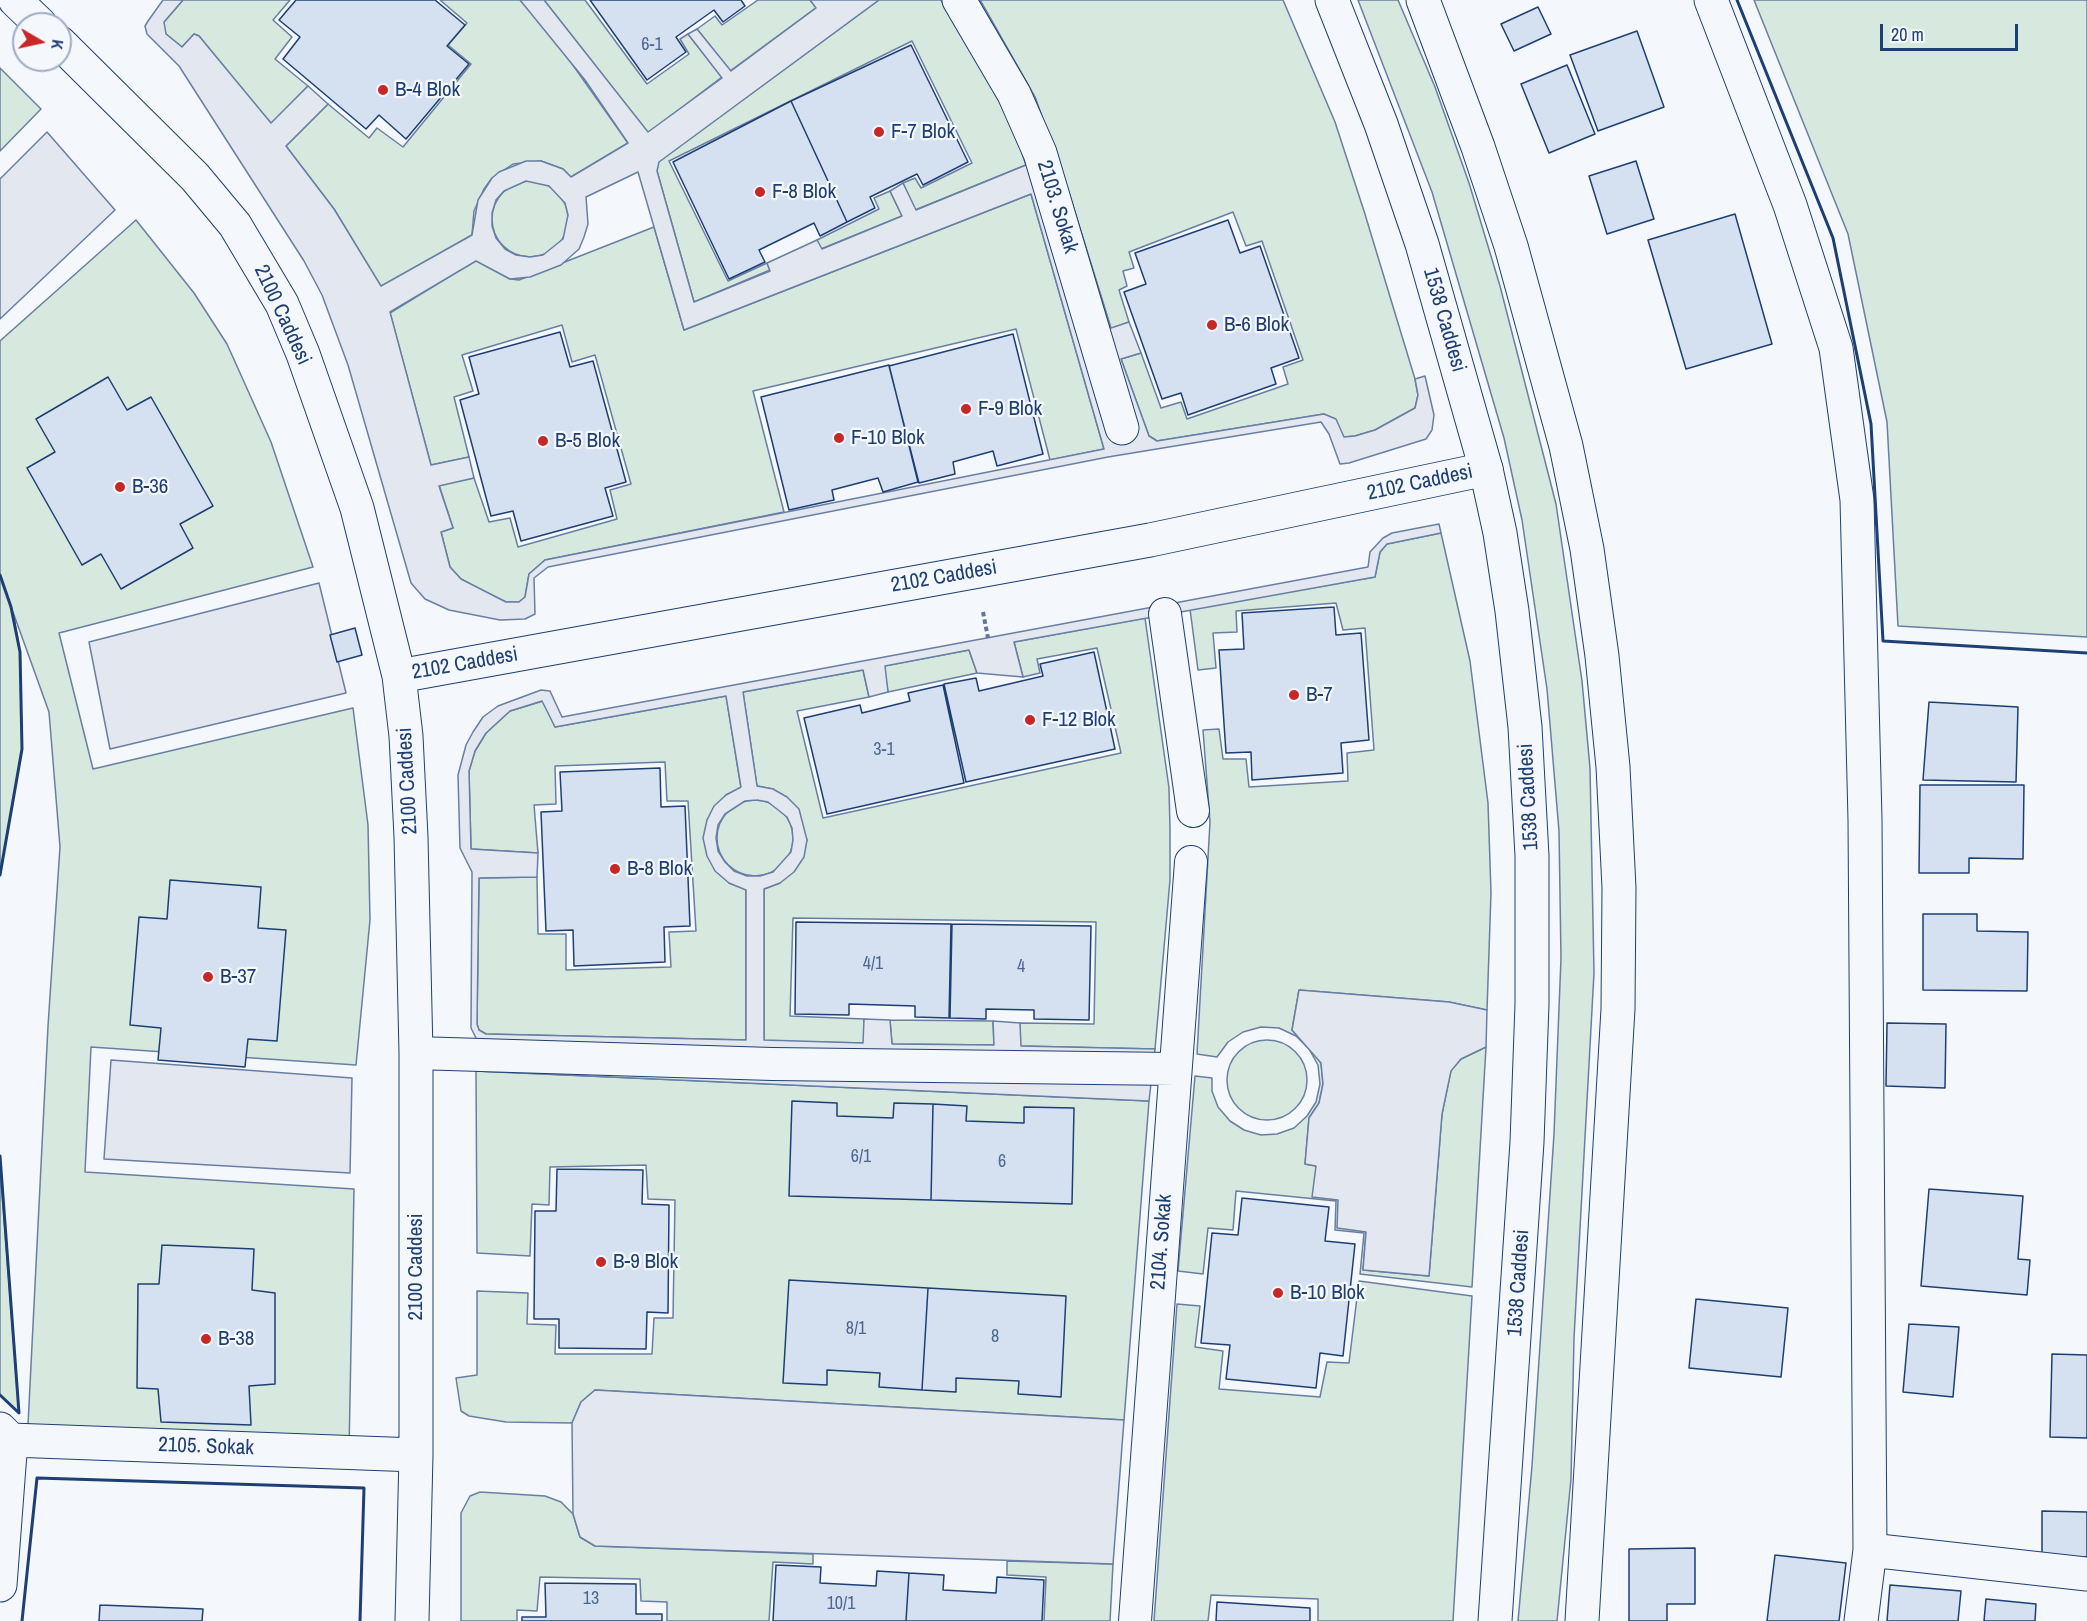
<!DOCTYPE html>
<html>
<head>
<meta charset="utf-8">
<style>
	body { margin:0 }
	#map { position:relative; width:2087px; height:1621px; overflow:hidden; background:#f4f7fb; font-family:"Archivo Narrow",sans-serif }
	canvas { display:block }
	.north { position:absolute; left:12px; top:12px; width:60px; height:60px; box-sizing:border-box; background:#f4f7fb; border:2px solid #9eadc5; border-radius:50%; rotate:99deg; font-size:16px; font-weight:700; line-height:24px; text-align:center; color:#1d3f73 }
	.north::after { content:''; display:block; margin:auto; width:21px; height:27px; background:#c62828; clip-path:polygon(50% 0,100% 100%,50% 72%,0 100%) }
	.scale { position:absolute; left:1880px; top:24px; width:138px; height:27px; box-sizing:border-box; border:3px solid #1d3f73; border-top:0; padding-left:8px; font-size:18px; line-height:21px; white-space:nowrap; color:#1d3f73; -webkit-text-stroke:4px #f4f7fb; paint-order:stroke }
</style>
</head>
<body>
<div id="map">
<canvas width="2087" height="1621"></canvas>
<div class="north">K</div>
<div class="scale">20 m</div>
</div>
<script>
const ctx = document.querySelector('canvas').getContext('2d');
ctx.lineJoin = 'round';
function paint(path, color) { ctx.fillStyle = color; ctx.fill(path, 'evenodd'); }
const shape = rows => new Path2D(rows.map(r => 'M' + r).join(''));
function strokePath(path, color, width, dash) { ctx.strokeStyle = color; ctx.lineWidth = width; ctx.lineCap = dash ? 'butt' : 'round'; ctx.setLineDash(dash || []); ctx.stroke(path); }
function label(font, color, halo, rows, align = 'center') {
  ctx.font = font + ' "Archivo Narrow",sans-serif'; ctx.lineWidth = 4.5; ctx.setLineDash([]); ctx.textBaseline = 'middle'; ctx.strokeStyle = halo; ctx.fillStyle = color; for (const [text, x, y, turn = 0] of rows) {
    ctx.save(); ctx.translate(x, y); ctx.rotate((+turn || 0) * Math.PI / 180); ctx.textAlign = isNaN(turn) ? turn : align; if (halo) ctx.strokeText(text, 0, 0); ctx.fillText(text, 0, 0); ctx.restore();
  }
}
const green = shape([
	[183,0,290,0,273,20,292,37,275,59,308,86,271,124,199,36,194,34,182,47,166,34,163,29,164,22,183,0],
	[440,0,520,0,553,37,628,143,571,177,563,169,541,161,513,164,492,178,484,189,474,211,472,235,381,287,334,209,286,146,328,104,369,138,377,128,403,147,471,64,448,45,467,23,440,0],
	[544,0,585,0,647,84,689,54,680,39,688,34,722,77,648,133,544,0],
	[758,0,810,0,817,7,730,71,697,29,715,16,722,25,758,0],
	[879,0,941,0,989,77,1011,119,1026,165,915,210,903,183,915,178,921,188,972,163,912,41,669,161,728,281,767,263,770,270,694,302,657,171,658,162,879,0],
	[980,0,1283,0,1335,122,1364,211,1415,379,1418,395,1415,408,1375,430,1355,436,1344,437,1324,414,1157,441,1149,436,1121,359,1141,353,1161,408,1181,402,1187,419,1288,384,1283,367,1303,360,1262,241,1246,246,1233,212,1129,252,1134,268,1123,271,1127,286,1119,290,1129,322,1111,329,1069,193,1035,97,980,0],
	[1358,0,1398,0,1435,87,1469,183,1500,286,1556,504,1582,681,1590,768,1594,973,1574,1338,1571,1479,1557,1621,1518,1621,1532,1466,1554,1134,1561,958,1559,831,1547,689,1522,520,1504,438,1432,192,1358,0],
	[1754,0,2087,0,2087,637,1898,626,1887,422,1848,234,1754,0],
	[0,68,41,109,0,151,0,68],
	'492 219a38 38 0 1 1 76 0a38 38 0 1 1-76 0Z',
	[890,191,902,216,821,249,817,240,879,209,874,198,890,191],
	[1031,194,1104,449,1050,460,1016,329,753,391,784,512,545,560,529,574,525,597,519,602,506,602,479,589,461,579,450,567,441,532,453,528,439,485,474,478,489,522,510,518,518,547,617,519,610,490,631,484,595,355,572,362,562,325,462,355,473,391,454,397,469,457,431,465,390,313,476,260,510,279,519,280,654,227,684,330,1031,194],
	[136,220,194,293,227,344,271,442,313,567,59,633,93,769,353,708,368,825,370,920,356,1065,91,1047,85,1172,354,1189,349,1451,28,1425,48,1026,60,847,49,712,13,612,20,652,22,749,0,875,0,341,136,220],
	[1441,533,1470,661,1488,803,1491,893,1487,1010,1449,1002,1299,990,1292,1030,1310,1048,1321,1063,1323,1084,1319,1103,1309,1118,1305,1164,1316,1166,1338,1200,1366,1232,1363,1270,1395,1273,1429,1276,1442,1114,1451,1070,1461,1059,1486,1047,1472,1287,1360,1274,1364,1233,1335,1230,1336,1201,1236,1191,1233,1230,1208,1228,1203,1274,1178,1271,1195,1076,1212,1078,1212,1091,1218,1107,1230,1121,1244,1130,1261,1135,1277,1134,1294,1128,1307,1116,1316,1102,1320,1084,1318,1065,1309,1049,1296,1036,1279,1028,1261,1027,1243,1032,1228,1042,1217,1057,1197,1054,1210,822,1203,730,1219,729,1223,759,1246,759,1249,787,1348,781,1347,753,1374,750,1365,628,1343,630,1336,603,1236,611,1237,632,1213,633,1216,668,1198,670,1190,609,1375,577,1380,552,1387,544,1441,533],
	[1145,618,1169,788,1170,829,1170,880,1155,1049,1020,1046,1020,1023,1094,1024,1096,922,793,918,790,1016,864,1019,864,1043,764,1041,764,889,780,883,807,840,773,789,757,786,743,692,863,670,869,697,797,711,823,818,1121,753,1097,648,1037,659,1040,673,1023,677,1014,642,1145,618],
	[969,650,977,673,888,692,884,666,969,650],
	[726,696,741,788,726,795,707,820,729,883,746,889,746,1040,486,1034,479,1030,477,1024,479,878,537,877,538,934,566,934,566,970,671,967,669,932,696,931,688,801,667,801,665,762,555,766,556,804,534,805,538,853,471,849,469,771,475,751,486,733,510,711,543,701,555,727,726,696],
	'717 838a38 38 0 1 1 76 0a38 38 0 1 1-76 0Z',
	[890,1020,993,1021,994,1045,892,1044,890,1020],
	'1227 1080a40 40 0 1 1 80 0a40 40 0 1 1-80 0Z',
	[476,1071,1149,1101,1124,1420,595,1390,581,1402,572,1423,506,1422,469,1416,461,1411,456,1378,477,1375,477,1291,528,1293,527,1324,556,1325,555,1354,652,1354,654,1318,673,1318,675,1200,648,1199,646,1165,550,1167,549,1205,532,1204,530,1256,477,1253,476,1071],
	[0,1156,0,1167,19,1413,0,1395,0,1156],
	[1359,1281,1472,1296,1453,1621,1318,1621,1318,1599,1211,1595,1208,1621,1154,1621,1177,1304,1200,1306,1195,1347,1223,1351,1219,1389,1320,1397,1327,1362,1349,1363,1359,1281],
	[480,1492,545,1496,561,1502,573,1514,580,1537,595,1546,813,1554,813,1564,773,1562,769,1621,667,1621,667,1602,641,1601,640,1579,540,1577,537,1611,517,1610,517,1621,461,1621,461,1513,470,1496,480,1492],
	[1007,1561,1113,1564,1110,1621,1044,1621,1046,1577,1007,1575,1007,1561]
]);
paint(green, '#d7e8df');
strokePath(green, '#687fa3', 1.5);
const parking = shape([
	[163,0,183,0,164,22,166,34,182,47,194,34,199,36,271,123,308,86,328,104,286,146,334,209,381,286,472,235,478,200,492,178,499,172,526,161,541,161,563,169,571,177,628,143,585,80,520,0,544,0,648,132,722,78,688,34,697,29,731,71,816,8,810,0,879,0,659,162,657,171,694,302,770,271,767,263,817,240,822,249,902,216,890,191,903,183,916,210,1026,165,1011,119,989,77,941,0,980,0,1035,97,1069,193,1111,328,1129,322,1141,353,1121,359,1149,436,1157,441,1324,414,1336,419,1344,437,1355,436,1375,430,1415,408,1418,395,1415,379,1425,376,1434,415,1432,430,1426,439,1349,463,1340,464,1329,434,1321,422,1108,457,548,567,534,578,535,614,525,619,500,620,449,610,425,599,411,583,348,365,322,295,304,261,179,66,147,34,145,26,148,21,163,0],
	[638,172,684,330,1031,194,1104,449,545,560,529,574,525,597,519,602,506,602,461,579,450,567,441,532,453,528,439,486,474,478,469,457,431,465,390,312,476,261,510,279,530,277,561,265,579,249,584,237,588,224,586,197,638,172],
	[526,181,549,186,565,203,568,215,563,239,543,255,530,257,516,255,505,249,496,238,492,226,492,213,496,200,504,191,526,181],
	[47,132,115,210,0,319,0,179,47,132],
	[1439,524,1441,533,1387,544,1380,552,1375,577,1014,642,1023,677,977,673,969,650,885,666,888,692,869,697,863,670,743,692,757,786,773,789,787,797,799,809,807,840,804,857,794,872,780,883,764,889,764,1040,863,1043,864,1019,890,1020,892,1044,994,1045,993,1021,1020,1023,1021,1046,1155,1049,1149,1101,476,1071,476,1038,471,1028,472,872,460,848,458,775,466,745,473,732,483,717,498,706,541,690,550,691,562,717,1368,567,1370,552,1383,538,1392,533,1439,524],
	[726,696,741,787,726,795,714,806,707,820,703,838,707,856,715,871,729,883,746,890,746,1040,486,1034,479,1030,477,1024,479,878,537,877,538,853,471,849,469,771,475,751,486,733,510,711,542,701,555,727,726,696],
	[757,800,768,802,787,817,792,828,793,840,791,852,773,872,760,876,747,876,734,871,725,862,718,851,716,838,718,825,725,814,745,801,757,800],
	[319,583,346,693,110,749,89,642,319,583],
	[1299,990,1449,1002,1487,1010,1486,1047,1461,1059,1451,1071,1442,1114,1429,1276,1363,1270,1366,1232,1337,1228,1338,1200,1312,1197,1316,1166,1305,1164,1309,1118,1319,1103,1323,1084,1321,1063,1292,1030,1299,990],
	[111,1060,352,1078,350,1173,104,1159,111,1060],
	[595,1390,1124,1420,1113,1564,595,1546,580,1537,573,1514,572,1423,581,1402,595,1390]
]);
paint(parking, '#e3e8f0');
strokePath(parking, '#687fa3', 1.5);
const building = shape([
	[296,0,435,0,465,25,447,46,469,64,406,139,379,115,366,129,283,59,300,37,279,20,296,0],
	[590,0,741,0,745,6,723,22,714,10,676,37,686,52,647,80,590,0],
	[1538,7,1551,34,1514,51,1501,24,1538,7],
	[1637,31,1664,107,1598,131,1570,55,1637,31],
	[911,45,968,162,923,185,917,174,870,197,875,208,847,222,791,101,911,45],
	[1567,65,1595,134,1549,153,1521,84,1567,65],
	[791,101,847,222,820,236,814,223,759,250,765,262,729,279,673,162,791,101],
	[1636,161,1654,219,1607,234,1589,176,1636,161],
	[1735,214,1772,344,1686,369,1648,240,1735,214],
	[1228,220,1240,253,1260,246,1299,358,1271,368,1276,384,1188,415,1181,393,1162,399,1124,292,1146,284,1135,253,1228,220],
	[560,332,570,367,593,361,626,482,605,488,613,516,521,541,513,511,491,516,460,400,479,394,469,357,560,332],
	[1013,334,1043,454,997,466,993,451,953,462,955,474,919,483,889,366,1013,334],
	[889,365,918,482,883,492,878,478,832,490,834,500,789,510,761,397,889,365],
	[108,377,127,410,151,397,213,506,180,524,193,548,121,589,101,554,82,565,27,468,55,452,36,419,108,377],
	[1334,607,1336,635,1361,633,1369,740,1341,743,1343,773,1252,780,1251,752,1226,753,1219,650,1244,649,1242,613,1334,607],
	[355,628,362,655,337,662,330,635,355,628],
	[1094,652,1115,749,966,782,944,684,976,678,979,691,1043,676,1040,664,1094,652],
	[943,685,964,783,827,814,804,718,860,705,862,713,910,701,908,693,943,685],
	[1929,702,2018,707,2016,782,1923,780,1929,702],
	[660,768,661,807,685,806,690,926,664,927,665,962,574,966,573,930,546,931,541,812,562,811,560,772,660,768],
	[1920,785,2024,785,2023,859,1969,858,1969,873,1919,873,1920,785],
	[170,880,261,887,258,928,286,930,277,1041,248,1039,245,1067,158,1060,161,1028,130,1025,139,917,167,919,170,880],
	[1923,914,1977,914,1977,931,2028,932,2027,991,1923,990,1923,914],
	[796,922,951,924,949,1018,915,1017,915,1006,849,1004,849,1015,795,1014,796,922],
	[952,924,1091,926,1089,1020,1034,1019,1034,1010,986,1009,986,1019,950,1018,952,924],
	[1887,1023,1946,1024,1945,1088,1886,1086,1887,1023],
	[792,1101,837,1103,837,1116,893,1118,894,1103,933,1104,931,1200,789,1196,792,1101],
	[933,1104,967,1106,966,1121,1024,1123,1024,1107,1074,1108,1072,1204,931,1200,933,1104],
	[557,1169,643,1170,642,1204,669,1205,668,1313,647,1312,646,1349,559,1348,559,1319,534,1319,535,1211,556,1211,557,1169],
	[1929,1189,2023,1196,2018,1259,2030,1260,2027,1295,1921,1286,1929,1189],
	[1242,1198,1329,1207,1325,1241,1355,1244,1343,1356,1320,1353,1316,1388,1226,1379,1230,1345,1201,1343,1212,1233,1238,1235,1242,1198],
	[162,1245,254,1249,252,1290,275,1293,275,1384,249,1386,251,1425,161,1422,158,1389,137,1388,138,1284,159,1284,162,1245],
	[789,1280,928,1288,922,1390,879,1387,880,1373,827,1370,827,1385,783,1383,789,1280],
	[928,1288,1066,1296,1061,1397,1018,1394,1019,1381,956,1378,956,1392,922,1390,928,1288],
	[1696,1299,1788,1308,1781,1377,1689,1368,1696,1299],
	[1909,1324,1959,1327,1953,1397,1903,1392,1909,1324],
	[2052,1354,2087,1355,2087,1438,2050,1437,2052,1354],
	[2042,1511,2087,1512,2087,1557,2042,1557,2042,1511],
	[1695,1548,1695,1604,1667,1604,1667,1621,1629,1621,1629,1549,1695,1548],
	[1775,1555,1846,1563,1839,1621,1767,1621,1775,1555],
	[776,1565,821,1567,820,1583,876,1586,877,1571,909,1573,906,1621,773,1621,776,1565],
	[909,1573,944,1575,943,1590,996,1593,997,1577,1044,1580,1042,1621,906,1621,909,1573],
	[545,1583,636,1584,636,1614,662,1614,662,1621,522,1621,522,1617,546,1617,545,1583],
	[1890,1585,1961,1591,1958,1621,1887,1621,1890,1585],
	[1986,1599,2036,1604,2035,1621,1984,1621,1986,1599],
	[1217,1602,1310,1608,1310,1621,1216,1621,1217,1602],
	[100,1605,203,1609,202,1621,99,1621,100,1605]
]);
paint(building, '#d5e0f0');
strokePath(building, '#1d3f73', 1.5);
const pedestrian = shape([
	[1165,614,1193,811],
	[416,1053,772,1064,1175,1069],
	[1135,1621,1191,862]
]);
const minor = shape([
	[15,0,40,24],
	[959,0,1014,94,1040,153,1122,428],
	[1711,0,1790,205,1836,348,1857,500,1865,820,1870,1550,1861,1621],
	[60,43,195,177,235,225,282,304,303,354,357,508,399,676,406,736,411,837,416,1053,416,1455,412,1621],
	[399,676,1150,540,1486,469],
	[0,1429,11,1440,416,1455],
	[1870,1550,2087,1574],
	[0,1585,11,1440]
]);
const secondary = shape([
	[1332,0,1381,124,1422,244,1486,469,1500,533,1512,611,1525,727,1532,856,1532,1004,1527,1142,1495,1621],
	[1423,0,1478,147,1511,246,1566,446,1587,549,1602,656,1613,767,1619,888,1618,1009,1582,1621]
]);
strokePath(pedestrian, '#1d3f73', 34);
strokePath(minor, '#1d3f73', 35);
strokePath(secondary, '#1d3f73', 35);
strokePath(shape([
	[983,612,988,638]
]), '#5e769c', 4, [4.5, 3]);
strokePath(pedestrian, '#f4f7fb', 32);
strokePath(minor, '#f4f7fb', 33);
strokePath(secondary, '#f4f7fb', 33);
strokePath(shape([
	[1737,0,1833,238,1871,424,1883,641,2087,653],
	[0,575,11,607,20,652,22,749,0,875],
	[0,1156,19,1413,0,1395],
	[22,1621,37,1478,364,1488,360,1621]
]), '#1d3f73', 3);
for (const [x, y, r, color] of [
	[383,90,6,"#c62828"],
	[879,132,6,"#c62828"],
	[760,192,6,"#c62828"],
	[1212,325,6,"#c62828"],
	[966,409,6,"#c62828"],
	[839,438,6,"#c62828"],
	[543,441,6,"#c62828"],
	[120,487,6,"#c62828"],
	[1294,695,6,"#c62828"],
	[1030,720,6,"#c62828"],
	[615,869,6,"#c62828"],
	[208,977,6,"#c62828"],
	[601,1262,6,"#c62828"],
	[1278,1293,6,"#c62828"],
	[206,1339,6,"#c62828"]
]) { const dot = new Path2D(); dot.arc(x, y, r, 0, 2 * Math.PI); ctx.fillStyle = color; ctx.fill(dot); strokePath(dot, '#f4f7fb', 2); }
label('18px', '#4b6792', null, [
	["6-1",652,45],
	["3-1",884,750],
	["4/1",873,964],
	["4",1021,967],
	["6/1",861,1157],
	["6",1002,1162],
	["8/1",856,1329],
	["8",995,1337],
	["13",591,1599],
	["10/1",841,1604]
]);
label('21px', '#1d3f73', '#f4f7fb', [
	["B-4 Blok",395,90],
	["F-7 Blok",891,132],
	["F-8 Blok",772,192],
	["B-6 Blok",1224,325],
	["F-9 Blok",978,409],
	["F-10 Blok",851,438],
	["B-5 Blok",555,441],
	["B-36",132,487],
	["B-7",1306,695],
	["F-12 Blok",1042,720],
	["B-8 Blok",627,869],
	["B-37",220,977],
	["B-9 Blok",613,1262],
	["B-10 Blok",1290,1293],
	["B-38",218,1339]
], 'left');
label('21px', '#1d3f73', '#f4f7fb', [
	["2103. Sokak",1057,207,73],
	["2100 Caddesi",282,315,65],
	["1538 Caddesi",1444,320,74],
	["2102 Caddesi",1420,483,-12],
	["2102 Caddesi",944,577,-10],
	["2102 Caddesi",465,664,-10],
	["2100 Caddesi",408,781,-93],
	["1538 Caddesi",1529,797,-93],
	["2104. Sokak",1162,1242,-86],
	["2100 Caddesi",416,1267,-90],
	["1538 Caddesi",1519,1283,-86],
	["2105. Sokak",206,1447,2]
]);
</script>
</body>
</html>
